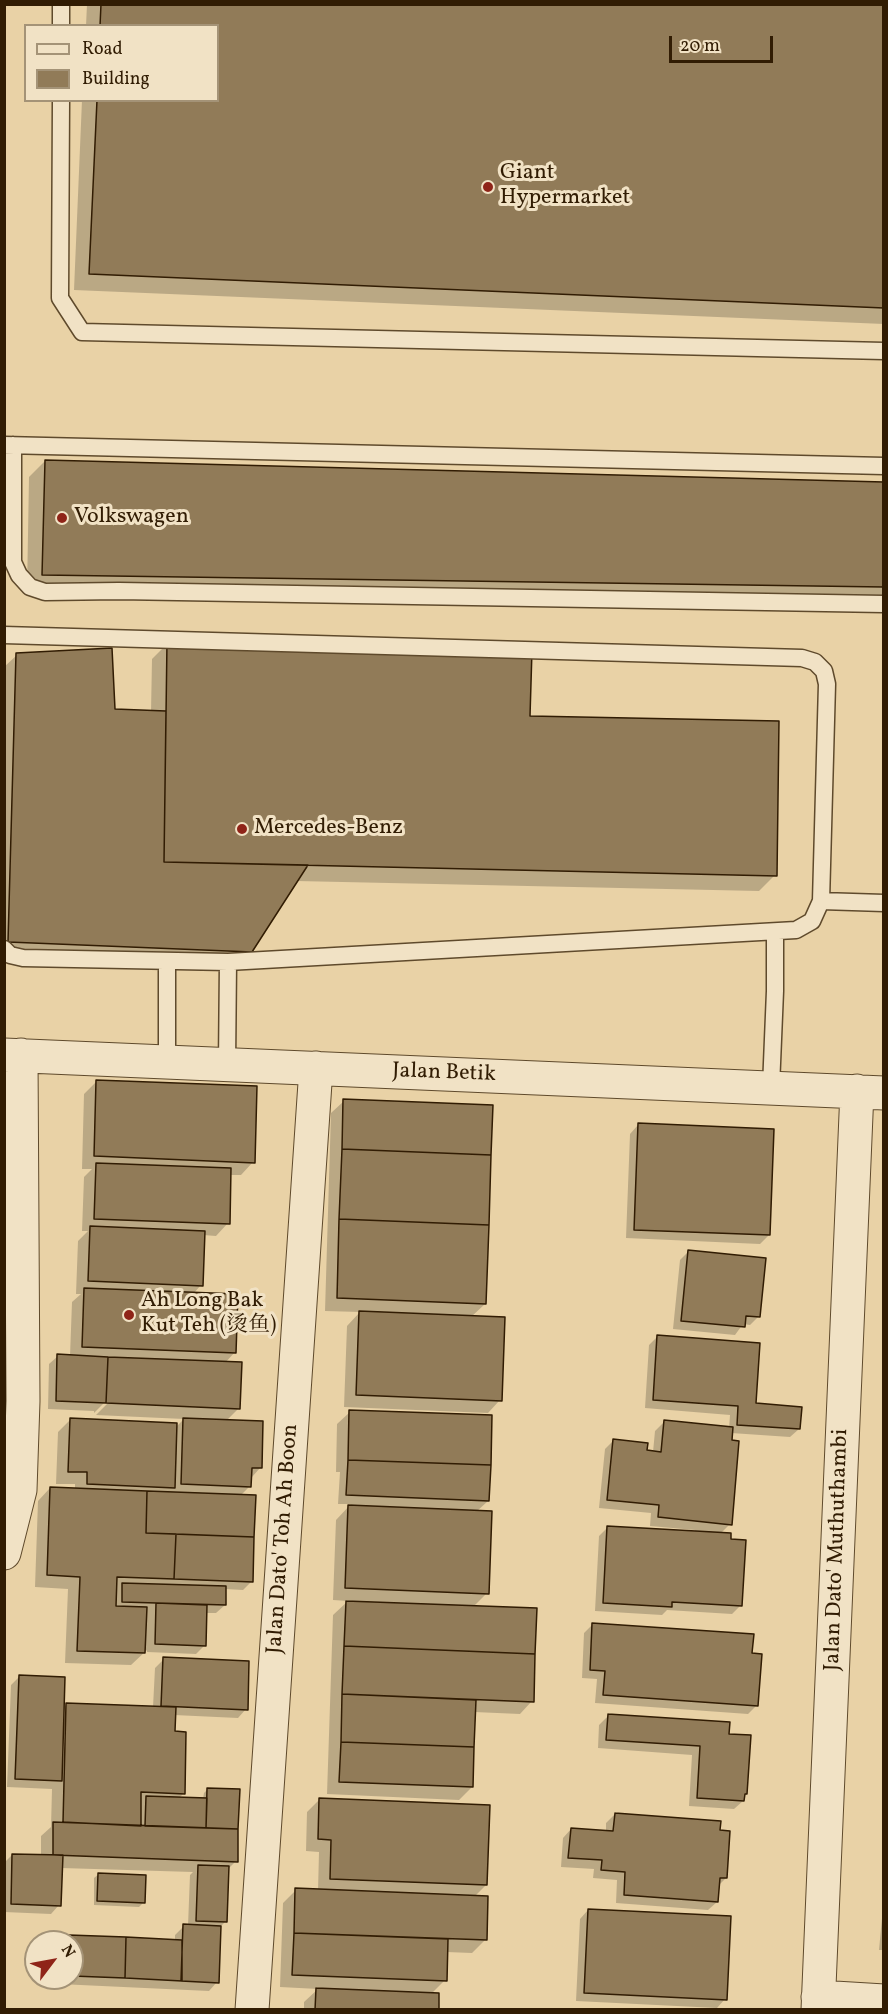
<!DOCTYPE html>
<html>
<head>
<meta charset="utf-8">
<style>
	body { margin:0 }
	#map { position:relative; width:888px; height:2014px; overflow:hidden; background:#e9d2a6; font-family:Vollkorn,serif }
	canvas { display:block }
	.frame { position:absolute; inset:0; border:6px solid #311c03; pointer-events:none }
	.legend { position:absolute; left:24px; top:24px; width:195px; height:78px; box-sizing:border-box; background:#f1e2c5; border:2px solid #a49377; margin:0; padding:8px 10px; list-style:none; font-size:18px; color:#311c03 }
	.legend li { display:flex; align-items:center; gap:12px; height:30px }
	.legend b { width:30px; border:2px solid #a49377 }
	.north { position:absolute; left:24px; top:1930px; width:60px; height:60px; box-sizing:border-box; background:#f1e2c5; border:2px solid #a49377; border-radius:50%; rotate:58deg; font-size:16px; font-weight:700; line-height:24px; text-align:center; color:#311c03 }
	.north::after { content:''; display:block; margin:auto; width:21px; height:27px; background:#8f2418; clip-path:polygon(50% 0,100% 100%,50% 72%,0 100%) }
	.scale { position:absolute; left:669px; top:36px; width:104px; height:27px; box-sizing:border-box; border:3px solid #311c03; border-top:0; padding-left:8px; font-size:18px; line-height:21px; white-space:nowrap; color:#311c03; -webkit-text-stroke:4px #f1e2c5; paint-order:stroke }
</style>
</head>
<body>
<div id="map">
<canvas width="888" height="2014"></canvas>
<div class="frame"></div>
<ul class="legend">
<li><b style="height:8px;background:#f1e2c5"></b>Road</li>
<li><b style="height:16px;background:#917b58"></b>Building</li>
</ul>
<div class="north">N</div>
<div class="scale">20 m</div>
</div>
<script>
const ctx = document.querySelector('canvas').getContext('2d');
ctx.lineJoin = 'round';
function paint(path, color) { ctx.fillStyle = color; ctx.fill(path, 'evenodd'); }
const shape = rows => new Path2D(rows.map(r => 'M' + r).join(''));
function strokePath(path, color, width, dash) { ctx.strokeStyle = color; ctx.lineWidth = width; ctx.lineCap = dash ? 'butt' : 'round'; ctx.setLineDash(dash || []); ctx.stroke(path); }
function label(font, color, halo, rows, align = 'center') {
  ctx.font = font + ' Vollkorn,"Noto Serif SC",serif'; ctx.lineWidth = 6; ctx.setLineDash([]); ctx.textBaseline = 'middle'; ctx.strokeStyle = halo; ctx.fillStyle = color; for (const [text, x, y, turn = 0] of rows) {
    ctx.save(); ctx.translate(x, y); ctx.rotate((+turn || 0) * Math.PI / 180); ctx.textAlign = isNaN(turn) ? turn : align; if (halo) ctx.strokeText(text, 0, 0); ctx.fillText(text, 0, 0); ctx.restore();
  }
}
paint(shape([
	[87,4,884,4,884,324,74,290,82,100,218,100,218,26,86,26],
	[45,461,884,484,884,602,27,591,29,477],
	[168,643,529,717,775,875,759,891,296,881,250,952,234,968,4,958,4,667,17,655,114,710,151,712,152,659],
	[97,1081,253,1162,241,1175,229,1175,228,1223,216,1236,203,1235,201,1285,193,1294,235,1352,225,1363,239,1408,226,1421,260,1468,252,1477,250,1486,240,1496,252,1581,243,1590,225,1589,225,1605,216,1613,205,1613,204,1646,196,1654,147,1652,147,1650,131,1665,65,1663,68,1589,35,1587,38,1501,50,1488,75,1489,75,1484,56,1484,58,1432,70,1420,176,1427,184,1419,96,1415,112,1399,110,1397,94,1413,94,1411,48,1409,49,1364,58,1356,70,1356,72,1302,81,1294,76,1294,78,1241,88,1231,82,1231,84,1177,92,1169,82,1169,84,1094],
	[344,1101,485,1304,471,1317,500,1400,488,1413,344,1407,347,1326,360,1312,325,1311,331,1113],
	[638,1125,769,1235,760,1244,626,1238,630,1134],
	[688,1252,759,1316,750,1325,743,1324,735,1335,673,1329,680,1260],
	[658,1336,755,1405,799,1429,790,1437,731,1433,730,1524,720,1534,741,1605,732,1614,667,1610,662,1615,595,1611,599,1536,608,1527,695,1533,695,1530,650,1526,651,1513,599,1508,605,1449,613,1441,645,1452,653,1452,655,1431,664,1422,729,1429,730,1415,645,1408,649,1345],
	[350,1412,488,1501,476,1512,487,1593,473,1607,532,1701,520,1714,474,1712,472,1787,459,1800,327,1794,333,1615,348,1601,333,1600,336,1520,351,1504,338,1504,340,1472,336,1472,337,1424],
	[593,1624,751,1655,757,1705,748,1714,595,1703,597,1679,582,1678,584,1633],
	[164,1659,246,1709,238,1718,174,1715,174,1732,183,1794,178,1799,203,1799,204,1793,208,1789,236,1861,227,1870,226,1921,219,1928,217,1982,209,1991,59,1984,60,1978,72,1978,72,1942,65,1942,70,1937,175,1941,175,1935,184,1926,188,1926,190,1875,193,1872,61,1868,59,1905,51,1914,4,1912,4,1863,12,1855,41,1856,41,1836,51,1827,52,1789,7,1787,11,1685,20,1676,63,1708,67,1704,153,1707,155,1668],
	[608,1716,728,1736,746,1793,743,1796,743,1801,734,1809,689,1806,692,1755,598,1748,599,1725],
	[320,1799,486,1885,474,1897,485,1940,472,1953,446,1952,445,1980,431,1994,437,2010,304,2010,304,2002,318,1989,280,1987,283,1903,296,1890,318,1891,319,1852,306,1851,307,1812],
	[615,1814,719,1831,726,1878,718,1886,717,1902,708,1910,616,1903,617,1880,593,1878,594,1869,561,1867,563,1838,571,1829,606,1832,606,1823],
	[99,1874,143,1903,139,1907,94,1905,94,1878],
	[884,1897,884,1950,879,1950],
	[588,1910,725,1999,717,2008,576,2001,580,1919]
]), '#0003');
const building = shape([
	[101,4,884,4,884,308,89,274,97,100,218,100,218,26,100,26,101,4],
	[45,460,884,482,884,587,42,575,45,460],
	[167,641,532,650,530,716,779,721,777,876,164,862,167,641],
	[112,648,115,709,166,711,164,862,308,865,252,952,8,942,16,653,112,648],
	[96,1080,257,1086,255,1163,94,1156,96,1080],
	[343,1099,493,1105,491,1155,342,1149,343,1099],
	[638,1123,774,1129,770,1235,634,1230,638,1123],
	[342,1149,491,1155,489,1225,339,1219,342,1149],
	[96,1163,231,1168,230,1224,94,1219,96,1163],
	[339,1219,489,1225,486,1304,337,1298,339,1219],
	[90,1226,205,1231,203,1286,88,1281,90,1226],
	[688,1250,766,1258,760,1317,746,1316,745,1327,681,1321,688,1250],
	[84,1288,238,1294,236,1353,82,1347,84,1288],
	[359,1311,505,1317,502,1401,356,1395,359,1311],
	[657,1335,760,1343,756,1403,802,1407,800,1429,737,1425,738,1406,653,1400,657,1335],
	[57,1354,108,1357,106,1403,56,1401,57,1354],
	[108,1357,242,1362,240,1409,106,1403,108,1357],
	[349,1410,492,1415,491,1465,348,1460,349,1410],
	[70,1418,177,1423,175,1488,87,1484,87,1472,68,1472,70,1418],
	[183,1418,263,1421,262,1468,252,1468,251,1487,181,1484,183,1418],
	[664,1420,733,1427,732,1440,739,1441,732,1525,658,1517,659,1505,607,1500,613,1439,648,1443,647,1450,661,1452,664,1420],
	[348,1460,491,1465,489,1501,346,1495,348,1460],
	[50,1487,147,1491,146,1533,176,1534,174,1579,117,1577,116,1606,147,1607,145,1653,77,1651,80,1577,47,1575,50,1487],
	[147,1491,256,1495,254,1537,146,1533,147,1491],
	[348,1505,492,1511,489,1594,345,1588,348,1505],
	[607,1526,731,1533,731,1539,746,1540,742,1606,672,1602,672,1607,603,1603,607,1526],
	[176,1534,254,1537,253,1582,174,1579,176,1534],
	[122,1583,226,1586,226,1605,122,1602,122,1583],
	[346,1601,537,1608,535,1654,344,1646,346,1601],
	[156,1603,207,1605,206,1646,155,1644,156,1603],
	[592,1623,754,1634,752,1653,762,1654,758,1706,603,1695,605,1671,590,1670,592,1623],
	[344,1646,535,1654,534,1702,342,1694,344,1646],
	[163,1657,249,1661,248,1710,161,1706,163,1657],
	[19,1675,65,1677,62,1781,15,1779,19,1675],
	[342,1694,476,1700,474,1747,341,1742,342,1694],
	[66,1703,176,1707,175,1731,186,1732,185,1794,141,1792,141,1826,63,1822,66,1703],
	[608,1714,730,1722,729,1734,751,1735,747,1794,745,1794,744,1801,697,1798,700,1746,606,1740,608,1714],
	[341,1742,474,1747,473,1787,339,1782,341,1742],
	[207,1788,240,1789,238,1829,206,1828,207,1788],
	[146,1796,207,1798,206,1828,145,1826,146,1796],
	[319,1798,490,1805,487,1885,330,1879,331,1840,318,1839,319,1798],
	[615,1813,721,1821,720,1830,730,1831,727,1878,720,1878,718,1902,624,1895,625,1872,601,1870,602,1860,568,1858,571,1828,613,1831,615,1813],
	[53,1822,238,1829,238,1862,53,1855,53,1822],
	[12,1854,63,1855,61,1906,11,1904,12,1854],
	[198,1865,229,1866,227,1922,196,1921,198,1865],
	[98,1873,146,1875,145,1903,97,1901,98,1873],
	[295,1888,488,1896,487,1940,294,1933,295,1888],
	[588,1909,731,1916,727,2000,584,1993,588,1909],
	[183,1924,221,1926,219,1983,181,1981,183,1924],
	[294,1933,448,1939,447,1981,292,1975,294,1933],
	[69,1935,126,1937,125,1978,72,1976,72,1942,69,1942,69,1935],
	[126,1937,182,1940,182,1981,125,1978,126,1937],
	[316,1988,439,1993,439,2010,315,2010,316,1988]
]);
paint(building, '#917b58');
strokePath(building, '#311c03', 1.5);
const service = shape([
	[61,26,61,4],
	[61,100,60,298,82,332,884,351],
	[4,445,884,466],
	[13,445,13,562,19,575,30,587,45,592,119,591,884,604],
	[4,635,802,658,815,662,824,671,827,684,821,901,812,921,796,930,228,962,23,958,10,955,4,949],
	[821,901,884,903],
	[167,961,167,1061],
	[227,1065,228,962],
	[771,1087,775,991,775,932]
]);
const minor = shape([
	[4,1055,884,1093],
	[4,1553,20,1490,23,1401,21,1055],
	[818,1997,884,2001],
	[252,2010,316,1068],
	[818,2010,857,1091]
]);
strokePath(service, '#5f4a2c', 19);
strokePath(minor, '#5f4a2c', 35);
strokePath(service, '#f1e2c5', 16);
strokePath(minor, '#f1e2c5', 33);
for (const [x, y, r, color] of [
	[488,187,6,"#8f2418"],
	[62,518,6,"#8f2418"],
	[242,829,6,"#8f2418"],
	[129,1315,6,"#8f2418"]
]) { const dot = new Path2D(); dot.arc(x, y, r, 0, 2 * Math.PI); ctx.fillStyle = color; ctx.fill(dot); strokePath(dot, '#f1e2c5', 2); }
label('22px', '#311c03', '#f1e2c5', [
	["Giant",500,174],
	["Hypermarket",500,199],
	["Volkswagen",74,518],
	["Mercedes-Benz",254,829],
	["Ah Long Bak",141,1302],
	["Kut Teh (烫鱼)",141,1327]
], 'left');
label('22px', '#311c03', '#f1e2c5', [
	["Jalan Betik",444,1074,2],
	["Jalan Dato' Toh Ah Boon",284,1539,-86],
	["Jalan Dato' Muthuthambi",838,1550,-88]
]);
</script>
</body>
</html>
